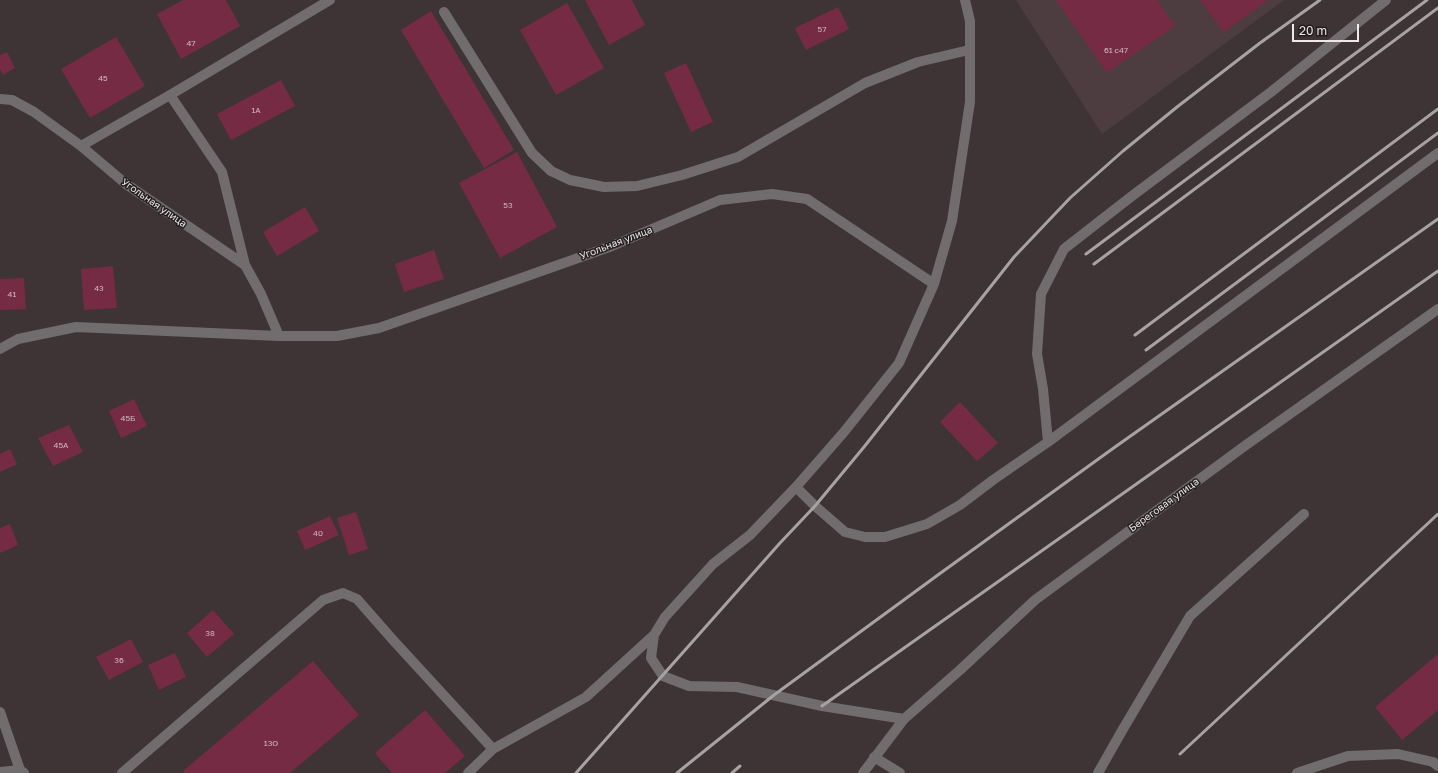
<!DOCTYPE html>
<html>
<head>
<meta charset="utf-8">
<style>
	body { margin:0 }
	#map { position:relative; width:1438px; height:773px; overflow:hidden; background:#3e3436; font-family:"Golos Text",sans-serif }
	canvas { display:block }
	.scale { position:absolute; left:1292px; top:24px; width:67px; height:18px; box-sizing:border-box; border:2px solid #eee8e9; border-top:0; padding-left:5px; font-size:12px; line-height:14px; white-space:nowrap; color:#eee8e9; -webkit-text-stroke:3px #221d1e; paint-order:stroke }
</style>
</head>
<body>
<div id="map">
<canvas width="1438" height="773"></canvas>
<div class="scale">20 m</div>
</div>
<script>
const ctx = document.querySelector('canvas').getContext('2d');
ctx.lineJoin = 'round';
function paint(path, color) { ctx.fillStyle = color; ctx.fill(path, 'evenodd'); }
const shape = rows => new Path2D(rows.map(r => 'M' + r).join(''));
function strokePath(path, color, width, dash) { ctx.strokeStyle = color; ctx.lineWidth = width; ctx.lineCap = dash ? 'butt' : 'round'; ctx.setLineDash(dash || []); ctx.stroke(path); }
function label(font, color, halo, rows, align = 'center') {
  ctx.font = font + ' "Golos Text",sans-serif'; ctx.lineWidth = 3; ctx.setLineDash([]); ctx.textBaseline = 'middle'; ctx.strokeStyle = halo; ctx.fillStyle = color; for (const [text, x, y, turn = 0] of rows) {
    ctx.save(); ctx.translate(x, y); ctx.rotate((+turn || 0) * Math.PI / 180); ctx.textAlign = isNaN(turn) ? turn : align; if (halo) ctx.strokeText(text, 0, 0); ctx.fillText(text, 0, 0); ctx.restore();
  }
}
paint(shape([
	[1016,0,1284,0,1102,134]
]), '#4d3d41');
paint(shape([
	[183,0,226,0,240,26,181,59,157,14],
	[585,0,632,0,645,25,609,45],
	[1056,0,1157,0,1175,26,1107,73],
	[1200,0,1268,0,1224,32],
	[567,3,604,68,556,95,520,30],
	[838,7,849,29,806,50,795,28],
	[431,11,514,150,484,168,401,30],
	[116,37,145,86,90,118,61,69],
	[7,52,15,68,3,75,0,69,0,55],
	[686,63,713,122,691,132,664,73],
	[281,80,295,106,231,140,217,114],
	[517,152,557,227,500,258,459,183],
	[305,207,319,231,277,256,263,232],
	[434,250,444,279,404,292,395,264],
	[113,266,117,308,84,310,81,269],
	[24,278,26,309,0,310,0,279],
	[134,399,147,426,121,438,109,411],
	[960,402,998,443,977,461,940,422],
	[69,425,83,452,53,466,38,438],
	[10,449,17,464,0,472,0,454],
	[356,512,368,549,349,555,337,518],
	[330,516,339,535,305,550,297,531],
	[10,524,18,545,0,553,0,528],
	[213,610,234,634,207,657,187,633],
	[131,639,143,662,109,680,96,657],
	[175,653,186,677,159,690,148,665],
	[1438,654,1438,710,1402,740,1375,707],
	[313,661,359,715,290,773,185,773,183,771],
	[425,710,465,756,445,773,392,773,375,753]
]), '#752b44');
strokePath(shape([
	[444,12,532,153,551,171,570,180,604,187,637,186,682,175,738,157,865,83,918,62,969,50],
	[170,95,222,172,245,265],
	[0,99,12,100,34,112,81,146,126,184,245,265,261,294,279,336],
	[81,146,170,95,330,0],
	[0,349,18,339,76,327,279,336,337,336,379,328,513,281,612,246,720,200,772,194,807,199,934,284],
	[1048,442,1043,389,1037,354,1041,294,1064,249,1132,196,1271,92,1386,0],
	[796,487,815,506,845,532,865,537,885,537,927,524,960,505,993,480,1048,442,1438,153],
	[0,712,20,770],
	[904,719,822,706,737,687,689,686,663,676,651,658,654,635,665,617,713,564,750,535,796,487,844,432,899,363,934,284,952,221,970,102,970,21,965,0],
	[874,757,900,773],
	[0,772,20,770,24,773],
	[122,773,323,600,343,593,357,599,393,640,493,749],
	[468,773,493,749,586,697,654,635],
	[863,773,904,719,960,670,1035,600,1246,445,1438,309],
	[1098,773,1123,729,1190,616,1304,514],
	[1297,773,1348,756,1398,754,1433,762,1438,766]
]), '#716c6d', 10);
strokePath(shape([
	[1086,254,1427,0],
	[1094,264,1438,8],
	[1135,335,1438,109],
	[1146,350,1438,133],
	[822,706,1438,271],
	[1180,754,1438,514],
	[576,773,780,543,815,506,864,447,1014,257,1070,198,1123,151,1177,107,1260,43,1320,0],
	[677,773,774,695,942,572,1115,447,1438,219],
	[732,773,740,766]
]), '#a9a2a3', 3);
label('8px', '#d0b9c0', null, [
	["57",822,29],
	["47",191,43],
	["61 с47",1116,50],
	["45",103,78],
	["1А",256,110],
	["53",508,205],
	["43",99,288],
	["41",12,294],
	["45Б",128,418],
	["45А",61,445],
	["40",318,533],
	["38",210,633],
	["36",119,660],
	["13О",271,743]
]);
label('10px', '#eee8e9', '#221d1e', [
	["Угольная улица",154,203,35],
	["Угольная улица",616,243,-21],
	["Береговая улица",1164,505,-36]
]);
</script>
</body>
</html>
